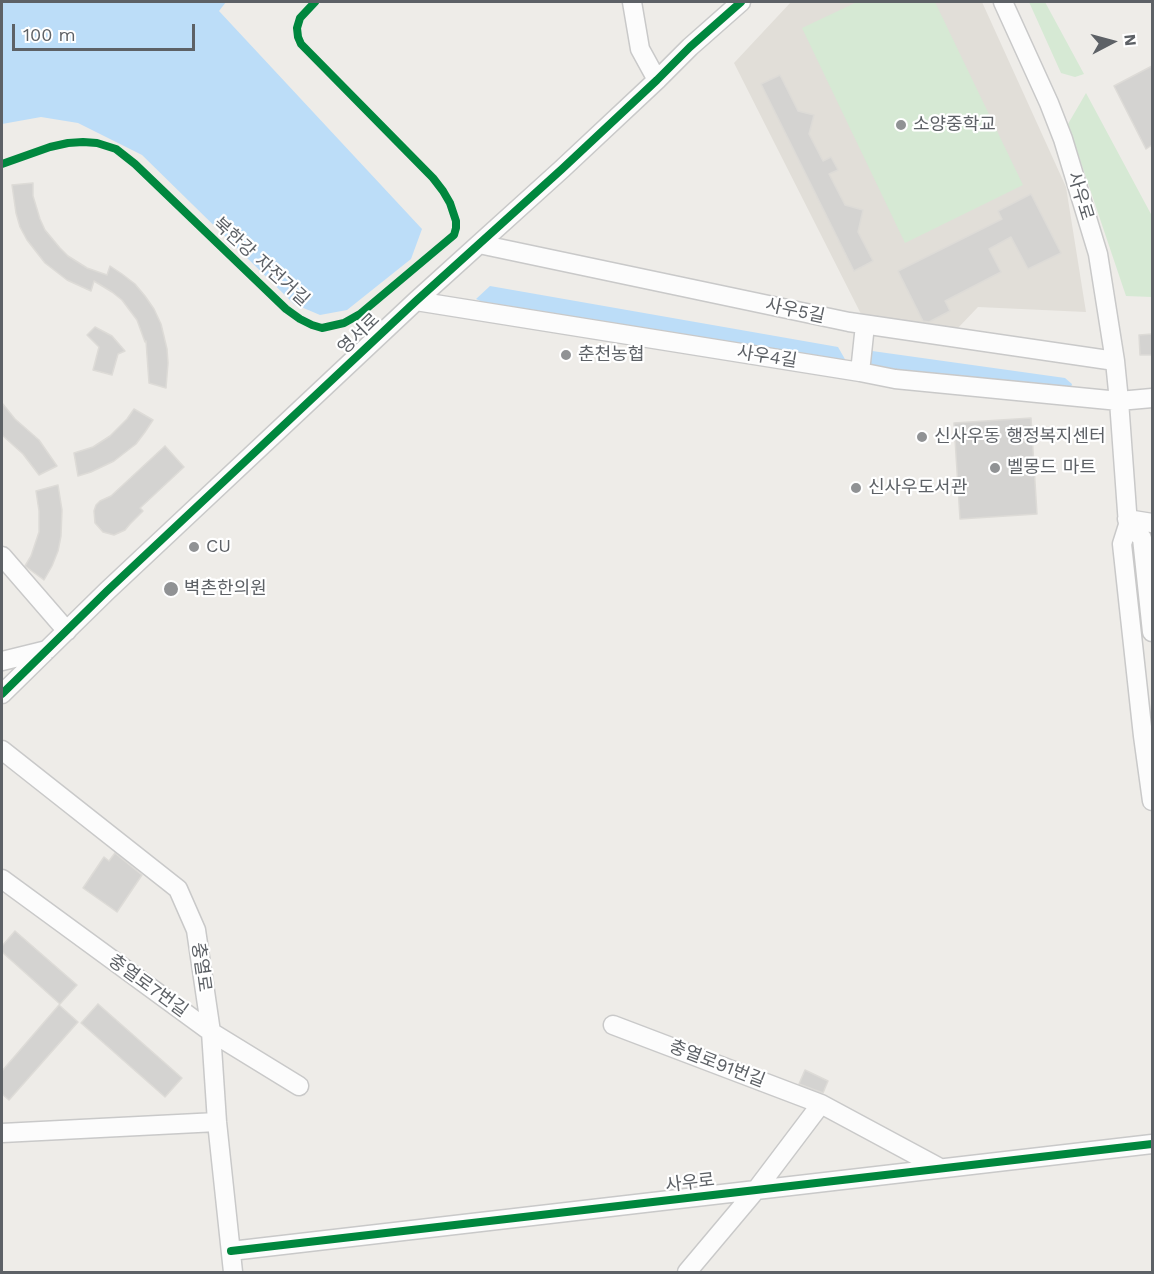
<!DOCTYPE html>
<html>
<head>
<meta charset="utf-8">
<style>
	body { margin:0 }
	#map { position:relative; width:1154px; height:1274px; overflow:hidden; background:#eeece8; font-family:"Work Sans",sans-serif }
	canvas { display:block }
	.frame { position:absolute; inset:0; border:3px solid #5d6166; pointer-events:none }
	.north { position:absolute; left:1082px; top:12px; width:60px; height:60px; -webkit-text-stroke:4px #fff; paint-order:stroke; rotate:84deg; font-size:16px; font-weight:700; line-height:24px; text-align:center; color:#5d6166 }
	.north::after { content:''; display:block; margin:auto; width:21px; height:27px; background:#5d6166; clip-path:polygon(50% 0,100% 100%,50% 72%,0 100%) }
	.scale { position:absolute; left:12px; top:24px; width:183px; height:27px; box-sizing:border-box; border:3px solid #5d6166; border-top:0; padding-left:8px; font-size:18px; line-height:21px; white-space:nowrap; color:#5d6166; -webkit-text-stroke:4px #fff; paint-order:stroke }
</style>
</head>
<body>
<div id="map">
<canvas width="1154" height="1274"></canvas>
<div class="frame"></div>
<div class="north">N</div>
<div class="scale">100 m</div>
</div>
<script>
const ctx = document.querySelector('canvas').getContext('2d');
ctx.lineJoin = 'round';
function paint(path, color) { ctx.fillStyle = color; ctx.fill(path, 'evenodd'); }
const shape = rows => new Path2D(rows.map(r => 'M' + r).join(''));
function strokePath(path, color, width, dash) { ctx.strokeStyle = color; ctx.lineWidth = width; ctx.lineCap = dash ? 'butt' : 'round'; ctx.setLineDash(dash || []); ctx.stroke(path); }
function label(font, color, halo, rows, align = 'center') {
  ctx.font = font + ' "Work Sans","Noto Sans KR",sans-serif'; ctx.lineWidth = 4.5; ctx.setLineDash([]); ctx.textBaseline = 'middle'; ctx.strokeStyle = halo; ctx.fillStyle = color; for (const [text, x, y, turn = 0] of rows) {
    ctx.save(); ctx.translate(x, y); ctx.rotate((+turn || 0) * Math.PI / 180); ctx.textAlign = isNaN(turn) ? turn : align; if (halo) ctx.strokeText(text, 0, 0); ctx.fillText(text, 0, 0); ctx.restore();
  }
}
paint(shape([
	[791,2,982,2,1066,187,1086,312,978,307,957,329,861,314,734,63]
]), '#e1ded8');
paint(shape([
	[857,2,935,2,1023,185,905,243,802,28],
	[1029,2,1045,2,1084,74,1075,77,1061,73],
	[1086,93,1152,216,1152,297,1126,296,1068,124]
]), '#d6e9d4');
paint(shape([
	[2,2,226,2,219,11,422,229,411,259,347,310,320,315,294,304,142,155,78,123,41,117,2,124],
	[490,286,838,347,846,361,840,366,485,303,476,299],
	[865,350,1065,378,1072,384,1069,396,873,368,864,357]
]), '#bcddf8');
const building = shape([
	[1152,66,1152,145,1146,149,1114,86,1152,66],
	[780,75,798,111,814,115,809,134,823,161,831,157,838,170,829,174,845,205,863,210,858,232,873,261,854,271,761,84,780,75],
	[33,183,33,196,40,219,45,230,60,248,68,256,87,268,107,275,110,266,122,274,135,284,145,296,154,309,161,324,167,349,168,363,166,388,149,383,146,341,145,342,137,320,122,300,112,292,94,281,91,291,67,280,45,263,27,240,20,227,16,213,12,185,33,183],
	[1031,194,1061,253,1028,269,1011,237,989,249,1001,272,945,301,950,311,929,322,923,321,898,271,1002,219,998,211,1031,194],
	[95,327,112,336,125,351,118,354,112,375,93,370,99,347,87,335,95,327],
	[1152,334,1152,355,1140,355,1139,335,1152,334],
	[2,403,15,419,39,440,57,466,39,475,23,454,2,435,2,403],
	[134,409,153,420,145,432,136,444,114,461,91,472,78,476,74,453,93,447,110,436,127,419,134,409],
	[1031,418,1037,514,960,519,954,423,1031,418],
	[165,446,184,467,140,508,143,511,130,524,125,530,114,535,103,532,95,523,94,511,96,505,100,501,111,496,165,446],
	[58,485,62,510,61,536,58,551,52,566,44,580,25,566,31,556,39,532,39,511,36,491,58,485],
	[115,853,142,875,117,912,83,888,104,857,109,861,115,853],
	[15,931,77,985,60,1004,2,952,2,946,15,931],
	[98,1004,182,1078,165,1097,81,1023,98,1004],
	[59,1005,78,1022,9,1100,2,1094,2,1071,59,1005],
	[805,1070,828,1081,823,1093,799,1084,805,1070]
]);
paint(building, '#d4d3d1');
strokePath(building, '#dddbd7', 1.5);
const minor = shape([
	[632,2,640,49,657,80],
	[1003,2,1049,103,1063,139,1098,254,1115,361,1119,401,1128,525,1122,544,1143,736,1152,801],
	[479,244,849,322,1115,361],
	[416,301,860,372,895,379,1119,401,1152,398],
	[860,372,865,325],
	[1127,519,1152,523],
	[1128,525,1142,538,1152,632],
	[2,556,67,631],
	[2,661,47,650],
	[2,694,107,591,416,301,562,169,657,80,690,47,741,2],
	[2,750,178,889,196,930,211,1032,217,1122,233,1272],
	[2,879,211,1032,299,1086],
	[613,1025,821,1104,940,1168],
	[2,1133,217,1122],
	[231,1251,1152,1144],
	[687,1272,756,1190,821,1104]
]);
strokePath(minor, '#c9c9c9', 21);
strokePath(minor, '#fcfcfc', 18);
strokePath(shape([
	[2,164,50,147,68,143,83,142,97,143,116,149,135,164,286,309,300,319,312,325,322,328,344,323,360,314,454,235,456,228,456,221,450,203,443,191,433,178,301,44,298,37,297,28,300,18,315,2],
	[2,694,107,591,416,301,562,169,657,80,690,47,741,2],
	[231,1251,1152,1144]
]), '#00873e', 8);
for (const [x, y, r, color] of [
	[901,125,6,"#909294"],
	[566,355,6,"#909294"],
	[922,437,6,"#909294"],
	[995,468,6,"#909294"],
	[856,488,6,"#909294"],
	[194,547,6,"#909294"],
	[171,589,8,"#909294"]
]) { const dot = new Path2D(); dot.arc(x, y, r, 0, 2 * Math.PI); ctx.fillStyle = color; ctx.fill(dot); strokePath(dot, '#fff', 2); }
label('18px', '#5d6166', '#fff', [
	["소양중학교",913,125],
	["춘천농협",578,355],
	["신사우동 행정복지센터",934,437],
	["벨몽드 마트",1007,468],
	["신사우도서관",868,488],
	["CU",206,547],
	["벽촌한의원",184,589]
], 'left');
label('18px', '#5d6166', '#fff', [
	["사우로",1080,196,73],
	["북한강 자전거길",261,262,42],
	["사우5길",795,311,12],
	["영서로",359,334,-44],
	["사우4길",767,357,9],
	["충열로",201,967,82],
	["충열로7번길",148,986,36],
	["충열로91번길",717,1064,21],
	["사우로",690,1183,-7]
]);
</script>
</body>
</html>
